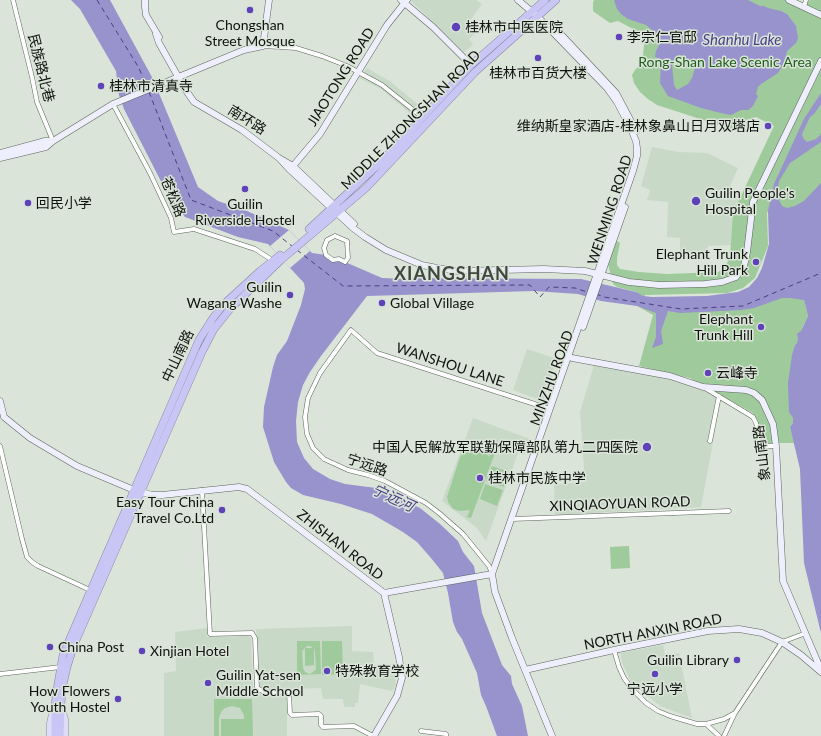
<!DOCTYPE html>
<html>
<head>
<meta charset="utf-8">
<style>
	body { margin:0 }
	canvas { display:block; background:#dae4d8 }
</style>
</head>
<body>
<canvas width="821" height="736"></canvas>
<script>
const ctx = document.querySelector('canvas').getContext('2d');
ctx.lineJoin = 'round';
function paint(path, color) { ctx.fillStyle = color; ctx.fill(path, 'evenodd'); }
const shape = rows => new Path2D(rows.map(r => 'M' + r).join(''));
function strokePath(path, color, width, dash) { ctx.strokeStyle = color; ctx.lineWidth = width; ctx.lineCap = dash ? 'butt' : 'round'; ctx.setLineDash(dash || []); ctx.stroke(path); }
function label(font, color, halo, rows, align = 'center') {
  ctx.font = font + ' Lato,"Noto Sans SC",sans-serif'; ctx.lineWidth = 3; ctx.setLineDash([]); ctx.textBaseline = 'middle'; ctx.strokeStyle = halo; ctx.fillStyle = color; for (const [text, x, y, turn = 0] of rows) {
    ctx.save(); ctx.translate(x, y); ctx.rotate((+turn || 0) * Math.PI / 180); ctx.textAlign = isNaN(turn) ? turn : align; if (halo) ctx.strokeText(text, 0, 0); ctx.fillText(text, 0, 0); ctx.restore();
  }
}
paint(shape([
	[410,0,476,0,482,4,469,22,478,31,469,39,473,45,464,52],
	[367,68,391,82,421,107,413,116,381,89,359,78],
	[652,147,679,152,707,153,738,168,727,193,743,193,733,213,732,245,708,246,707,256,680,256,680,238,667,237,668,202,647,200,650,190,641,186],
	[527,349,557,359,543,401,513,390],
	[594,365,670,379,698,387,721,399,701,507,555,515,554,485,585,482,580,412],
	[473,418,530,439,524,455,518,453,486,541,477,528,442,501],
	[352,626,352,651,373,652,374,665,394,666,396,685,392,691,360,684,358,703,355,703,355,707,344,707,343,699,323,699,321,688,267,690,261,688,259,686,256,629],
	[207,628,207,637,248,636,251,638,253,694,287,694,287,736,164,736,164,673,176,671,175,632],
	[663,645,665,655,679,653,692,718,660,706,631,682,623,665,620,653]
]), '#c9d9c8');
paint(shape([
	[594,0,797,0,801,3,811,0,821,0,821,188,805,204,785,212,773,203,767,213,768,246,755,278,743,288,728,293,645,295,644,306,787,294,804,300,808,316,803,326,797,343,795,345,791,413,793,418,793,423,790,427,794,443,762,443,758,424,753,413,690,378,639,366,653,315,637,306,637,292,617,287,613,284,608,264,614,245,617,241,620,243,617,258,617,265,620,269,639,272,667,274,718,272,724,269,730,257,733,213,774,126,756,117,743,121,731,129,657,105,648,99,640,92,634,83,632,75,635,70,642,63,645,38,635,30,618,21,610,23,597,14,593,11,593,3],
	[474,448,483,450,489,457,491,452,495,453,471,518,467,517,470,510,460,511,453,509,448,502,447,497,460,457,466,450],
	[492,466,509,472,504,487,495,484,498,476,495,484,486,481],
	[485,484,503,490,497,506,480,499],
	[629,546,630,568,611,569,610,547],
	[297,641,320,641,321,674,297,675],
	[307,646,310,646,313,648,305,648,305,666,314,665,314,648,315,652,316,669,313,672,310,674,305,672,303,668,302,651],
	[322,641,342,641,343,674,322,675],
	[214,699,252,699,253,736,244,736,244,715,240,708,232,706,225,708,221,712,219,718,219,736,214,736],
	[221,719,244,719,244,736,221,736]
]), '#9fca9b');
paint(shape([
	[71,0,110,0,153,79,198,187,218,201,247,211,289,230,312,253,326,255,345,262,382,278,405,279,411,278,581,279,636,292,643,296,652,297,707,296,738,292,749,287,757,278,762,268,769,244,768,211,774,184,804,119,821,93,821,104,814,114,810,117,802,134,803,138,807,142,816,139,821,134,821,142,790,163,779,181,778,188,779,200,782,206,787,208,795,206,804,201,821,183,821,633,804,563,800,469,790,427,793,423,793,418,789,412,788,383,792,355,795,345,797,343,798,338,797,334,801,331,808,316,804,300,790,298,782,298,754,308,741,310,680,313,668,311,661,331,663,344,652,348,656,337,656,313,637,306,601,301,578,294,534,291,367,296,321,356,310,372,303,385,298,402,296,421,297,442,304,458,313,469,330,479,345,484,376,488,399,498,420,508,440,524,458,541,463,552,474,566,482,613,502,665,511,676,512,684,522,706,528,736,497,736,486,706,481,695,477,673,462,639,457,632,453,622,448,593,443,573,431,558,417,542,403,532,372,514,341,504,303,495,291,488,286,482,274,462,263,427,264,407,273,367,277,355,287,341,301,305,305,289,304,283,268,244,238,237,185,217,170,199,124,109,119,95,116,71,80,9],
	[614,0,748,0,760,6,764,6,768,8,781,11,787,14,796,26,798,38,796,43,787,51,785,61,778,73,761,84,758,87,756,94,758,96,753,106,748,110,741,110,731,115,721,113,701,108,668,96,660,83,661,63,660,59,655,57,656,51,659,45,657,38,651,29,646,25,628,19,621,14,617,9],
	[680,55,686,56,685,59,687,61,689,62,692,62,694,64,695,68,692,78,688,84,677,90,674,85,672,65,673,62,677,56]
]), '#9892cd');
paint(shape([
	[289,230,310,251,290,268,270,246]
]), '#dae4d8');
strokePath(shape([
	[97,0,139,68,147,88],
	[149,92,191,200,273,231,293,247],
	[297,250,343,286,530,285,540,297,549,287,575,288,587,292],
	[596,294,604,297,681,309,743,306,821,273]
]), '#4b3e86', 1, [5, 4]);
const street = shape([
	[13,0,32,77,37,102,53,141],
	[804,7,806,0],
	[263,46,296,48,322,56,347,66,382,85,422,117],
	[113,104,150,173,171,218,174,232,194,229,255,249,269,258],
	[335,236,347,241,348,258,345,262,339,259,333,260,326,255,324,248,327,240,335,236],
	[705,388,753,417,756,423,758,430,759,446,776,446],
	[710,441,719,396],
	[0,446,22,539,27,557,32,562,38,566,90,590],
	[202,490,210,634,252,633,255,638,257,688,264,692,287,692,289,693,290,713,292,715,319,714,321,716,321,725,323,727,354,726,373,736],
	[512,519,729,511],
	[492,573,489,566,463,534,439,513,426,503,385,481,368,475,348,470,324,459,313,448,307,434,305,417,308,398,320,373,351,330,377,353,550,409],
	[614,650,619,667,624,678,632,689,646,703,658,711,670,716,697,724,706,724,719,736],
	[0,674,61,667],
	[706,724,724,719,735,713],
	[421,731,446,734,446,736],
	[724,736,735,713,782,642,806,633]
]);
const secondary = shape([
	[145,0,145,7,146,15,159,37],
	[401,0,433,27,471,65],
	[518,0,538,17,607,88,617,102,631,129,636,141,637,148,637,156,633,171,492,574,495,592,512,638,552,736],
	[789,0,821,15],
	[555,28,616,93,636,131],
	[156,34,159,43,185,89,194,102,242,130,279,158,293,166,354,224],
	[0,153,45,141,53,141,113,104,244,50,263,46,269,0],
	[0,158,46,147,53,141],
	[279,158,289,169,353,228,365,237,386,250,422,265,437,268,458,271,544,269,585,271,629,282,659,285,705,284,722,282,736,277,744,266,747,252,753,202,821,61],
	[293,166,320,134,387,25,407,0],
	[583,327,625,207],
	[572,358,670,376,703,387,746,390,754,393,762,400,773,424,776,446,783,581,821,670],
	[0,401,4,417,30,438,77,466,134,490,152,495,162,495,230,488,239,487,247,489,384,593,399,657,402,678,397,696,374,736],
	[384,593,492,574],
	[525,670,614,650,708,631,739,629,762,633,782,642,801,655,821,672]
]);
const primary = shape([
	[62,710,65,719,65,736],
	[50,736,50,723,53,710]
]);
const highway = shape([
	[309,229,380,163,471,65,545,0],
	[55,736,55,705,57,689,63,655,68,643,199,340,213,318,224,304,260,271,280,255],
	[60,736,61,705,62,689,67,667,74,645,202,352,214,329,230,309,281,260,366,188,475,72,556,0]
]);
strokePath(street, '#5c645b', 5);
strokePath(secondary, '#5c645b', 7);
strokePath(primary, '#8886a4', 7);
strokePath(highway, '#8886a4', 8);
strokePath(street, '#fff', 4);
strokePath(secondary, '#efeefc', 6);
strokePath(primary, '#dfdcf8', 6);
strokePath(highway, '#c9c5f4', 7);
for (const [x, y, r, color] of [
	[250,10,4,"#5f42ba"],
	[456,27,5,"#5f42ba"],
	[619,37,4,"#5f42ba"],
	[538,58,4,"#5f42ba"],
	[101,86,4,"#5f42ba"],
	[768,126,4,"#5f42ba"],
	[245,189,4,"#5f42ba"],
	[696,201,5,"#5f42ba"],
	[28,203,4,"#5f42ba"],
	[756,262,4,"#5f42ba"],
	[290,295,4,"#5f42ba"],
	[382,303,4,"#5f42ba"],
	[761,327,4,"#5f42ba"],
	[708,373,4,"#5f42ba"],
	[647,447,5,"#5f42ba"],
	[480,478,4,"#5f42ba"],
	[222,510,4,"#5f42ba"],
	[50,647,4,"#5f42ba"],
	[142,651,4,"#5f42ba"],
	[737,660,4,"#5f42ba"],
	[327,671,4,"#5f42ba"],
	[655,674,4,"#5f42ba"],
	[208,683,4,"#5f42ba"],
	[118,699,4,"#5f42ba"]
]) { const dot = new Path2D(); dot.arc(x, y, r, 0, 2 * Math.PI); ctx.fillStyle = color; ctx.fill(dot); strokePath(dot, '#dae4d8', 1.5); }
label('14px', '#0f120e', '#dae4d8', [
	["Chongshan",250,25,"center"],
	["Street Mosque",250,41,"center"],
	["桂林市中医医院",465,27],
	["李宗仁官邸",627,37],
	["桂林市百货大楼",538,73,"center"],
	["桂林市清真寺",109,86],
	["维纳斯皇家酒店-桂林象鼻山日月双塔店",760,126,"right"],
	["Guilin People's",705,193],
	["Hospital",705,209],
	["回民小学",36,203],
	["Guilin",245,204,"center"],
	["Riverside Hostel",245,220,"center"],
	["Elephant Trunk",748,254,"right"],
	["Hill Park",748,270,"right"],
	["Guilin",282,287,"right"],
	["Wagang Washe",282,303,"right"],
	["Global Village",390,303],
	["Elephant",753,319,"right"],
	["Trunk Hill",753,335,"right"],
	["云峰寺",716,373],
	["中国人民解放军联勤保障部队第九二四医院",638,447,"right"],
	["桂林市民族中学",488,478],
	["Easy Tour China",214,502,"right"],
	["Travel Co.Ltd",214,518,"right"],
	["China Post",58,647],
	["Xinjian Hotel",150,651],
	["Guilin Library",729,660,"right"],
	["特殊教育学校",335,671],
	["Guilin Yat-sen",216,675],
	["Middle School",216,691],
	["宁远小学",655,689,"center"],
	["How Flowers",110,691,"right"],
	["Youth Hostel",110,707,"right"]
], 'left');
label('14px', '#1f5d1c', '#dae4d8', [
	["Rong-Shan Lake Scenic Area",725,62]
]);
label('14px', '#0f120e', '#dae4d8', [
	["民族路北巷",41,68,76],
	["JIAOTONG ROAD",341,77,-58],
	["南环路",247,120,32],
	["MIDDLE ZHONGSHAN ROAD",411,120,-45],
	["苍松路",173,197,67],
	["WENMING ROAD",610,210,-72],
	["中山南路",178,356,-65],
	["WANSHOU LANE",450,365,18],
	["MINZHU ROAD",552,378,-70],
	["象山南路",762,453,-97],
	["宁远路",367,465,19],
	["XINQIAOYUAN ROAD",620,504,-2],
	["ZHISHAN ROAD",340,545,38],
	["NORTH ANXIN ROAD",653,632,-11]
]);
label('italic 15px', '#4b3e86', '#dae4d8', [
	["Shanhu Lake",742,40],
	["宁远河",393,498,25]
]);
ctx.letterSpacing = '1px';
label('bold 18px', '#3f473e', '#dae4d8', [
	["XIANGSHAN",452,274]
]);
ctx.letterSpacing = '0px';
</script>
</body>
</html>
